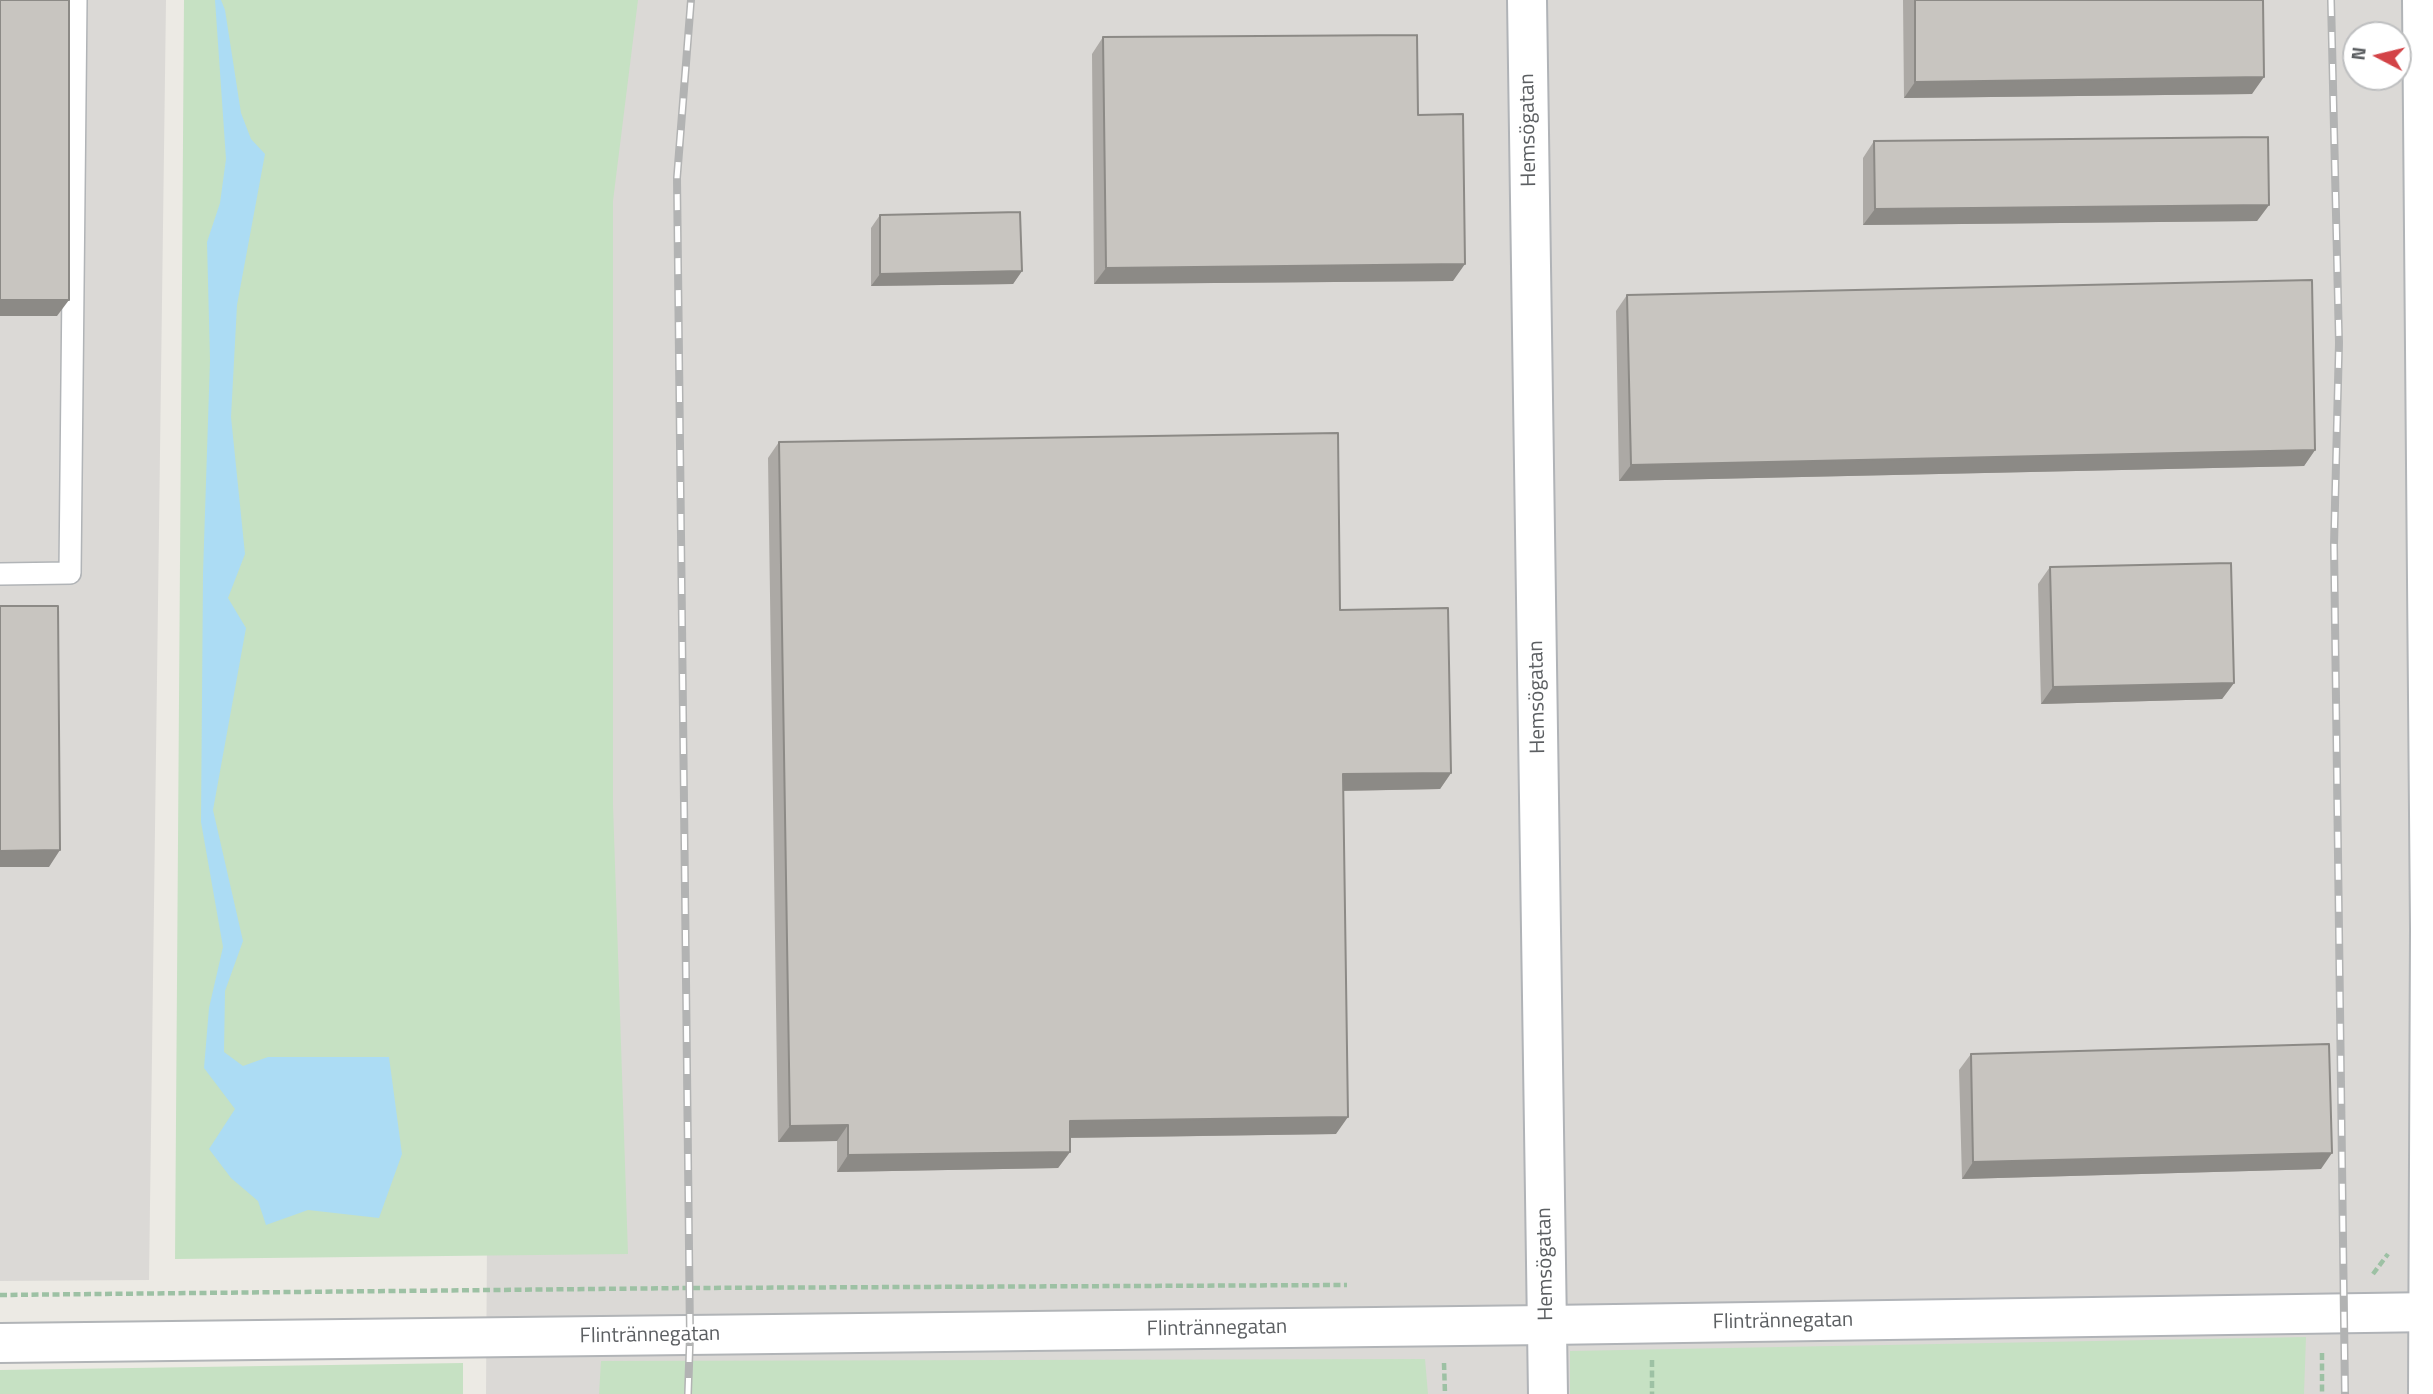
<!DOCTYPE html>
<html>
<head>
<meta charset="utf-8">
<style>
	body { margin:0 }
	#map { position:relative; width:2433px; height:1394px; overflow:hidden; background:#eceae4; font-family:"Titillium Web",sans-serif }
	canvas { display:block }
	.north { position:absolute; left:2342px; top:21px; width:70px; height:70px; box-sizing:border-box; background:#fff; border:2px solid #bebfc0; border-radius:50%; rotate:277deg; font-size:19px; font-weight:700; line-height:28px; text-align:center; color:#5c5f62 }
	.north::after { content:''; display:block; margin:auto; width:24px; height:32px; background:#d34347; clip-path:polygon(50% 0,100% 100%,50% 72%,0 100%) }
</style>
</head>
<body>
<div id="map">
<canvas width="2433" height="1394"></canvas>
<div class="north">N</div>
</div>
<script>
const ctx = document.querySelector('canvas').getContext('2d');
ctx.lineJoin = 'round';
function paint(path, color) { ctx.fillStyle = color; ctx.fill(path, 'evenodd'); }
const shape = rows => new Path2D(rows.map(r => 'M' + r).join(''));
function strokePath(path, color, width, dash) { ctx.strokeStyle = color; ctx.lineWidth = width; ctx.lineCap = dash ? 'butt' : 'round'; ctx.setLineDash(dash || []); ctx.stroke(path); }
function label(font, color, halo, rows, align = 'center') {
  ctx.font = font + ' "Titillium Web",sans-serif'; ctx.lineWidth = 5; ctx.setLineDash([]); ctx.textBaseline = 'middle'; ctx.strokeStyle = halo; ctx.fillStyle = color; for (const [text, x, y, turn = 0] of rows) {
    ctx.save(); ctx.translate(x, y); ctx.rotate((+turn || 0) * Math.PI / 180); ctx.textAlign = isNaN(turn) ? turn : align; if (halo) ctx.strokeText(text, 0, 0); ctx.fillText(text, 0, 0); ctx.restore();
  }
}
paint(shape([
	[0,0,166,0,149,1280,0,1281],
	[495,0,2433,0,2433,1394,486,1394],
	[2356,35,2398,35,2398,77,2356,77]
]), '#dbd9d6');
paint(shape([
	[184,0,638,0,613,201,613,805,628,1254,175,1259],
	[2306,1337,2304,1394,1570,1394,1570,1351],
	[1425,1359,1428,1394,599,1394,601,1361],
	[463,1363,463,1394,0,1394,0,1370]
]), '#c6e1c3');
paint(shape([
	[215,0,221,0,225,10,241,113,251,139,265,154,237,305,231,417,245,554,228,598,246,628,213,810,243,941,225,991,224,1052,243,1066,268,1057,389,1057,402,1154,379,1218,308,1210,266,1225,258,1201,231,1178,209,1149,235,1109,204,1068,209,1008,223,947,201,822,203,573,210,360,207,242,220,203,226,159]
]), '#acdcf4');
const lane = shape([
	[0,574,70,573,76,0]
]);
const street = shape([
	[2422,0,2430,929,2428,1394],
	[0,1343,1547,1325]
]);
const secondary = shape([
	[1527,0,1548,1394],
	[1547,1325,2433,1312]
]);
strokePath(lane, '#b1b4b7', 24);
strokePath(street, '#b1b4b7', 42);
strokePath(secondary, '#b0b3b7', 42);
strokePath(shape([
	[2373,1274,2388,1254],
	[0,1295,689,1288,1347,1285],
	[2322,1353,2322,1394],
	[1652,1360,1652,1394],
	[1444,1363,1445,1394]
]), '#9dc1a4', 4.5, [7, 3.5]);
strokePath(lane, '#fff', 21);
strokePath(street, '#fff', 38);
strokePath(secondary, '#fff', 38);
const rail = shape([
	[2331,0,2339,343,2334,545,2345,1394],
	[688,1394,690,1336,677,178,691,0]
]);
strokePath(rail, '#b2b3b3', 8);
strokePath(rail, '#fff', 5, [16]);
paint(shape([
	[1903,0,2263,0,2252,94,1904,98],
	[1103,37,1418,115,1453,281,1094,284,1092,54],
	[1874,141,2269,205,2257,221,1863,225,1863,158],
	[880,215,1022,271,1013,284,871,286,871,228],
	[1627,295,2315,450,2304,466,1619,481,1616,311],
	[779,442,1340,610,1451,773,1440,789,1343,791,1336,1134,1070,1138,1070,1152,1058,1168,837,1172,837,1141,778,1142,768,458],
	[2050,567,2234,683,2222,699,2041,704,2038,584],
	[1971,1054,2321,1169,1962,1179,1959,1070]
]), '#aca9a5');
paint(shape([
	[2264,77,2252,94,1904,98,1915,82],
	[2269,205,2257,221,1863,225,1875,209],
	[1465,264,1453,281,1094,284,1106,268],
	[1022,271,1013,284,871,286,880,274],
	[0,300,69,300,57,316,0,316],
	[2315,450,2304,466,1619,481,1631,465],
	[2234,683,2222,699,2041,704,2053,687],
	[1451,773,1440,789,1332,791,1343,774],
	[60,850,49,867,0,867,0,851],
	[1348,1117,1336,1134,1058,1138,1070,1121],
	[848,1125,837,1141,778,1142,790,1126],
	[1070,1152,1058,1168,837,1172,848,1155],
	[2332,1153,2321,1169,1962,1179,1973,1162]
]), '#8c8a86');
const building = shape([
	[0,0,69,0,69,300,0,300,0,0],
	[1915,0,2263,0,2264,77,1915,82,1915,0],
	[1417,35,1418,115,1463,114,1465,264,1106,268,1103,37,1417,35],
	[2268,137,2269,205,1875,209,1874,141,2268,137],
	[1020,212,1022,271,880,274,880,215,1020,212],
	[2312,280,2315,450,1631,465,1627,295,2312,280],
	[1338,433,1340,610,1448,608,1451,773,1343,774,1348,1117,1070,1121,1070,1152,848,1155,848,1125,790,1126,779,442,1338,433],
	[2231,563,2234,683,2053,687,2050,567,2231,563],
	[0,606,58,606,60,850,0,851,0,606],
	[2329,1044,2332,1153,1973,1162,1971,1054,2329,1044]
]);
paint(building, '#c8c5c0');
strokePath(building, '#8c8a86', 2);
label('21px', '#5c5f62', '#fff', [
	["Hemsögatan",1529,130,-91],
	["Hemsögatan",1538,697,-91],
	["Hemsögatan",1546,1264,-91],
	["Flintrännegatan",1783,1322,-1],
	["Flintrännegatan",1217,1329,-1],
	["Flintrännegatan",650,1336,-1]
]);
</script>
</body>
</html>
